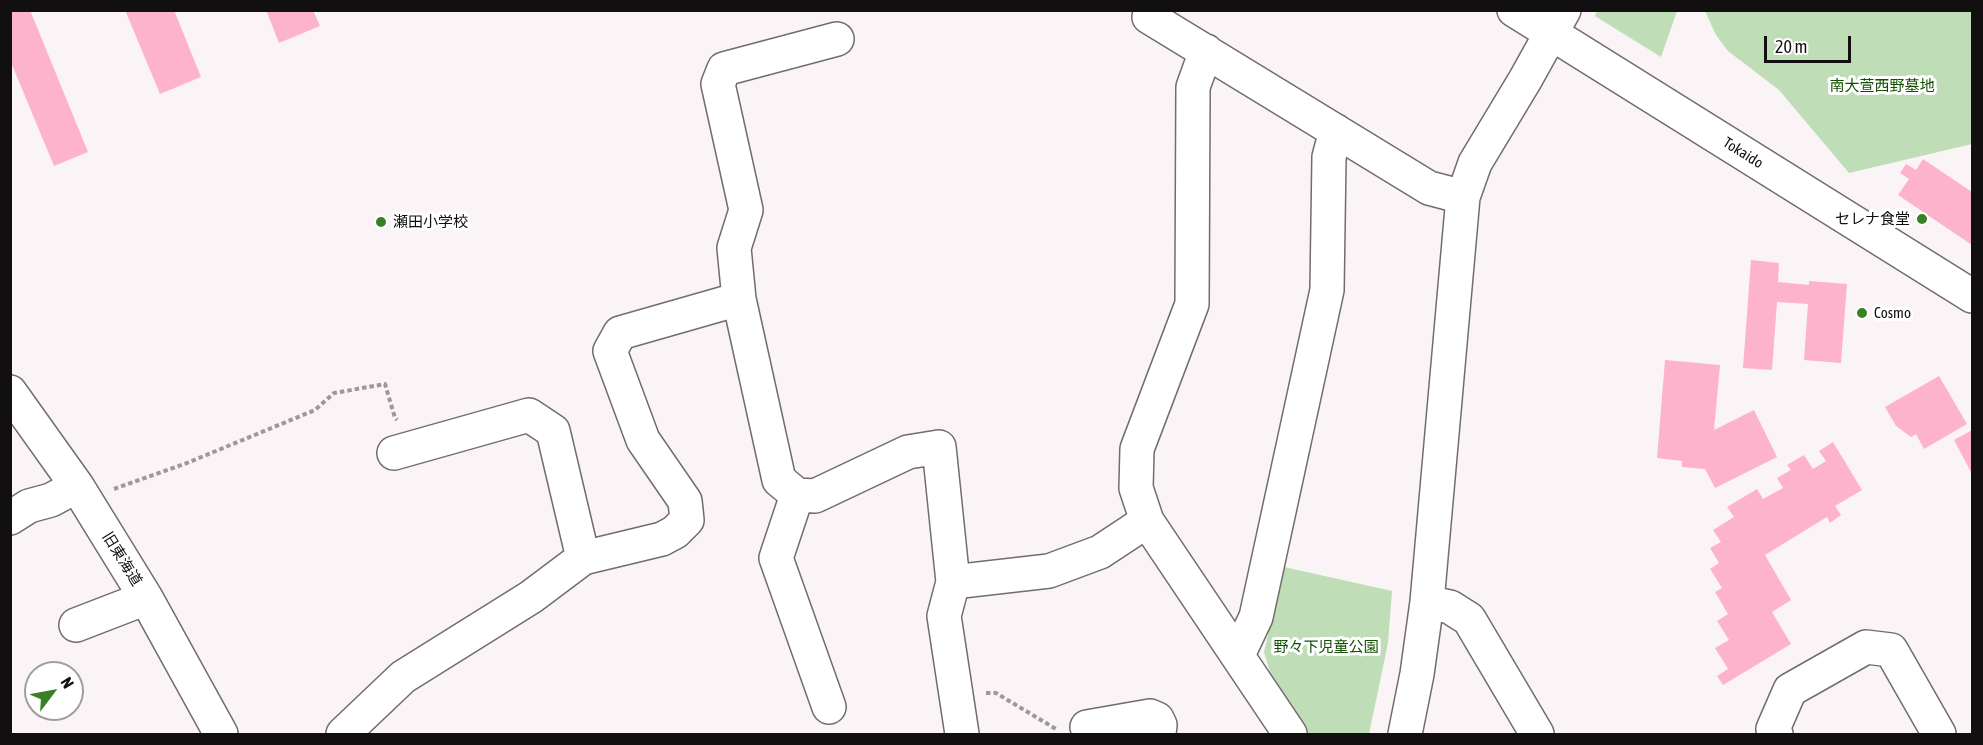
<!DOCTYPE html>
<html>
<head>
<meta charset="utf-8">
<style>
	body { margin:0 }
	#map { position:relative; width:1983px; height:745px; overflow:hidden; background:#faf4f6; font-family:"Asap Condensed",sans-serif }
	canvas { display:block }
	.frame { position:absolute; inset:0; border:12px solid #110f10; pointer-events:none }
	.north { position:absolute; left:24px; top:661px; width:60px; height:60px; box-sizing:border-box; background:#fff; border:2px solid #a09f9f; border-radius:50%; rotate:58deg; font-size:16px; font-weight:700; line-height:24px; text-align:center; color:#110f10 }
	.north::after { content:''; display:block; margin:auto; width:21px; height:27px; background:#398026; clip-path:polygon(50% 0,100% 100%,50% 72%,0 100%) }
	.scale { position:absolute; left:1764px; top:36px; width:87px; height:27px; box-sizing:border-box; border:3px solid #110f10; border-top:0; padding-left:8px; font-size:18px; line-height:21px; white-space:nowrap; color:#110f10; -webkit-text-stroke:4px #fff; paint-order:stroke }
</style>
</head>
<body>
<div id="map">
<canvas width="1983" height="745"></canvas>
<div class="frame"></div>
<div class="north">N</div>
<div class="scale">20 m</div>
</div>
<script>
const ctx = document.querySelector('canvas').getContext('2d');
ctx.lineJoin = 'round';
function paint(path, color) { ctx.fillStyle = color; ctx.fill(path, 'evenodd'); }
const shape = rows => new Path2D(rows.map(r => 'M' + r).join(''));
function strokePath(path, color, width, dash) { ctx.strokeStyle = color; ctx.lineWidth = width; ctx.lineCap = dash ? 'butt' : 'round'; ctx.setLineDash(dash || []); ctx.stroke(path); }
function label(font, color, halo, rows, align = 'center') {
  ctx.font = font + ' "Asap Condensed","Noto Sans JP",sans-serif'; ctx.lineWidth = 6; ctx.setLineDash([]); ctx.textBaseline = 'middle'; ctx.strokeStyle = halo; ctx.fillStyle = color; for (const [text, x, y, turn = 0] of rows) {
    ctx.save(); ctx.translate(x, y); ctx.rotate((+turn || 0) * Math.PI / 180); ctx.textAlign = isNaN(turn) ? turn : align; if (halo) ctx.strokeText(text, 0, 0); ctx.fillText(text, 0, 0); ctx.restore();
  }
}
paint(shape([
	[1597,11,1597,10,1677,11,1661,57,1595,16],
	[1705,11,1972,11,1972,144,1849,173,1779,90,1728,51,1716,35],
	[1284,567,1392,591,1388,643,1369,734,1309,734,1273,683,1264,652]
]), '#bfdeb7');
paint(shape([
	[10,10,30,10,88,152,54,166,10,60],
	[125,10,174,10,201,77,160,94],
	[266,10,313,10,320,26,279,43],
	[1923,159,1972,192,1972,245,1898,195,1909,179,1900,173,1906,164,1916,170],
	[1751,260,1779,263,1778,282,1809,285,1809,281,1847,284,1841,363,1804,360,1808,304,1777,302,1772,370,1743,368],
	[1665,360,1720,365,1714,430,1754,410,1777,457,1715,488,1705,469,1682,467,1682,461,1657,458],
	[1939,376,1967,424,1924,449,1916,434,1911,437,1896,426,1885,407],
	[1972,430,1972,474,1954,440],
	[1833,442,1862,490,1835,506,1841,515,1830,523,1827,517,1765,555,1791,600,1772,612,1791,644,1723,685,1717,676,1728,669,1715,648,1729,640,1717,621,1728,614,1715,592,1722,588,1710,569,1719,563,1710,548,1721,542,1713,530,1734,517,1727,507,1757,489,1763,499,1783,488,1777,478,1791,470,1787,465,1804,455,1813,469,1826,461,1819,451]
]), '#feb3cd');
const minor = shape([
	[1149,17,1429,188,1463,197],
	[1206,51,1193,87,1192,304,1137,449,1136,488,1147,521,1290,734],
	[739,299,734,248,746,210,718,84,724,69,837,39],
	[10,392,77,486,146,598,221,734],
	[394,453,529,415,553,431,583,558],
	[797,495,776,558,829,707],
	[10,518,29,506,51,500,77,486],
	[1427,602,1450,607,1469,619,1537,734],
	[76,625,146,598],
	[1238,655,1256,617,1327,290,1329,157,1336,131],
	[1087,727,1150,716,1157,719,1160,725,1159,734],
	[343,734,403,677,531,597,583,558,662,539,675,532,687,520,685,501,643,440,610,351,620,333,739,299,779,480,797,495,815,496,908,452,939,447,953,582],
	[962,734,944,616,953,582,1049,571,1100,552,1147,521],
	[1405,734,1417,674,1427,602,1463,197,1475,163,1525,80,1564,10],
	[1776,734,1773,729,1790,690,1866,647,1891,650,1939,734]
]);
const highway = shape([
	[1514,10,1972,296]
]);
strokePath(minor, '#716c6d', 36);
strokePath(highway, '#716c6d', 36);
strokePath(shape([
	[114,489,187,463,315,410,334,393,385,384,395,418,397,420],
	[986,693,996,693,1056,729]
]), '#9d989a', 4, [4.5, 3]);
strokePath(minor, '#fff', 33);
strokePath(highway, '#fff', 33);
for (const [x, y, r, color] of [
	[1922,219,6,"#398026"],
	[381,222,6,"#398026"],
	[1862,313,6,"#398026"]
]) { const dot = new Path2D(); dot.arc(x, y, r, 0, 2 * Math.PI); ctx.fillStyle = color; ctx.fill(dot); strokePath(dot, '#fff', 2); }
label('15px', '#134f00', '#fff', [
	["南大萱西野墓地",1882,86],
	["野々下児童公園",1326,647]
]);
label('15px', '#110f10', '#fff', [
	["Tokaido",1743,153,32],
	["旧東海道",122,559,58]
]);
label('15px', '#110f10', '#fff', [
	["セレナ食堂",1910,219,"right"],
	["瀬田小学校",393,222],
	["Cosmo",1874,313]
], 'left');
</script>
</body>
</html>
